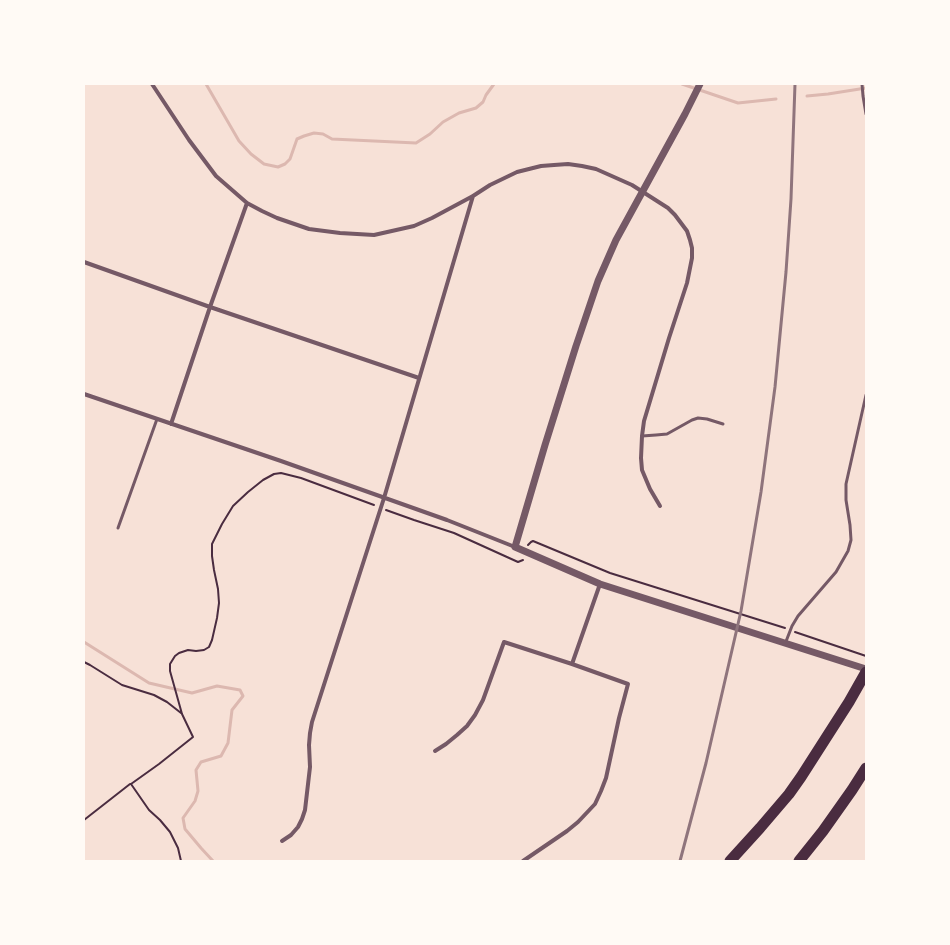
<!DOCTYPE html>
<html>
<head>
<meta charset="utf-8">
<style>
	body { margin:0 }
	#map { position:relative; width:950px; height:945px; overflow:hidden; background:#f7e1d7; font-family:Roboto,sans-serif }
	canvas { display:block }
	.frame { position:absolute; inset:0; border:85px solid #fffaf5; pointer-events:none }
</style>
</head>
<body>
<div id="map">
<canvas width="950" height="945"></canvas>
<div class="frame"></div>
</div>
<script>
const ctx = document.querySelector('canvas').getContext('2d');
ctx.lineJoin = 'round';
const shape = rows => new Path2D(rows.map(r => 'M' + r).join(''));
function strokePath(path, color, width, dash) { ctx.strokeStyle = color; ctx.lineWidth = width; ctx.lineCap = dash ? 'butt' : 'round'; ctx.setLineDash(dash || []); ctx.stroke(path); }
strokePath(shape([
	[206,84,239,141,251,154,264,164,278,167,285,164,290,159,297,139,304,136,314,133,323,134,332,139,416,143,430,134,443,122,459,113,476,108,483,102,486,95,494,84],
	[682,84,738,103,776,99],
	[807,96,828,94,866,88],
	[84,642,149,683,192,693,217,686,240,690,243,696,232,710,228,743,221,756,201,762,196,770,198,791,195,801,183,818,185,829,201,848,213,861]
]), '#dcb8b0', 3);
strokePath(shape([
	[386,510,414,520,454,533,518,562,523,560],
	[528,545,531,542,533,541,610,573,785,628],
	[795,632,866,656],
	[84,662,90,665,122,685,154,695,167,702,181,713],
	[84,820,130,784],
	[181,861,178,848,170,832,160,820,149,810,131,784,159,764,193,737,182,714,170,671,170,664,175,656,179,653,188,650,196,651,204,650,209,647,212,640,217,618,219,603,218,589,214,570,212,556,212,544,222,524,233,506,248,492,263,480,274,474,281,473,301,478,374,505]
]), '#4a2c40', 2);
strokePath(shape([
	[862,84,863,96,866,114],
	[642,436,656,435,667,434,692,420,698,418,707,419,723,424],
	[118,528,157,419],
	[785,644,792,626,798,616,836,572,848,551,851,540,850,525,846,500,846,484,866,395]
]), '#755966', 3);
strokePath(shape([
	[152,84,189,140,216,176,247,203,262,211,277,218,309,229,340,233,374,235,414,226,432,218,473,196,490,185,517,172,541,166,554,165,568,164,582,166,596,169,632,185,668,208,675,215,687,231,690,240,692,248,692,258,687,283,669,338,644,421,642,436,641,458,642,470,650,489,660,506],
	[84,262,210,307,419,378],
	[84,394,281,461,447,520,515,547],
	[171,424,210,307,247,203],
	[572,664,600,584],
	[435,751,446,744,457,735,467,726,475,715,483,700,504,642,572,664,628,684,619,718,606,778,601,791,595,804,578,822,567,831,523,861],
	[282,841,291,835,298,827,302,819,305,810,310,767,309,745,310,733,312,722,384,498,473,196]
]), '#755966', 4);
strokePath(shape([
	[700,84,685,114,616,240,598,281,576,346,545,445,515,547,600,584,866,669]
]), '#755966', 7);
strokePath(shape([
	[730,861,760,828,789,794,801,777,849,702,866,672],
	[799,861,823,831,852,790,866,768]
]), '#4a2c40', 11);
strokePath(shape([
	[680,861,706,763,741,611,761,492,775,387,786,272,791,199,795,84]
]), '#8f747c', 3);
</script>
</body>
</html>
